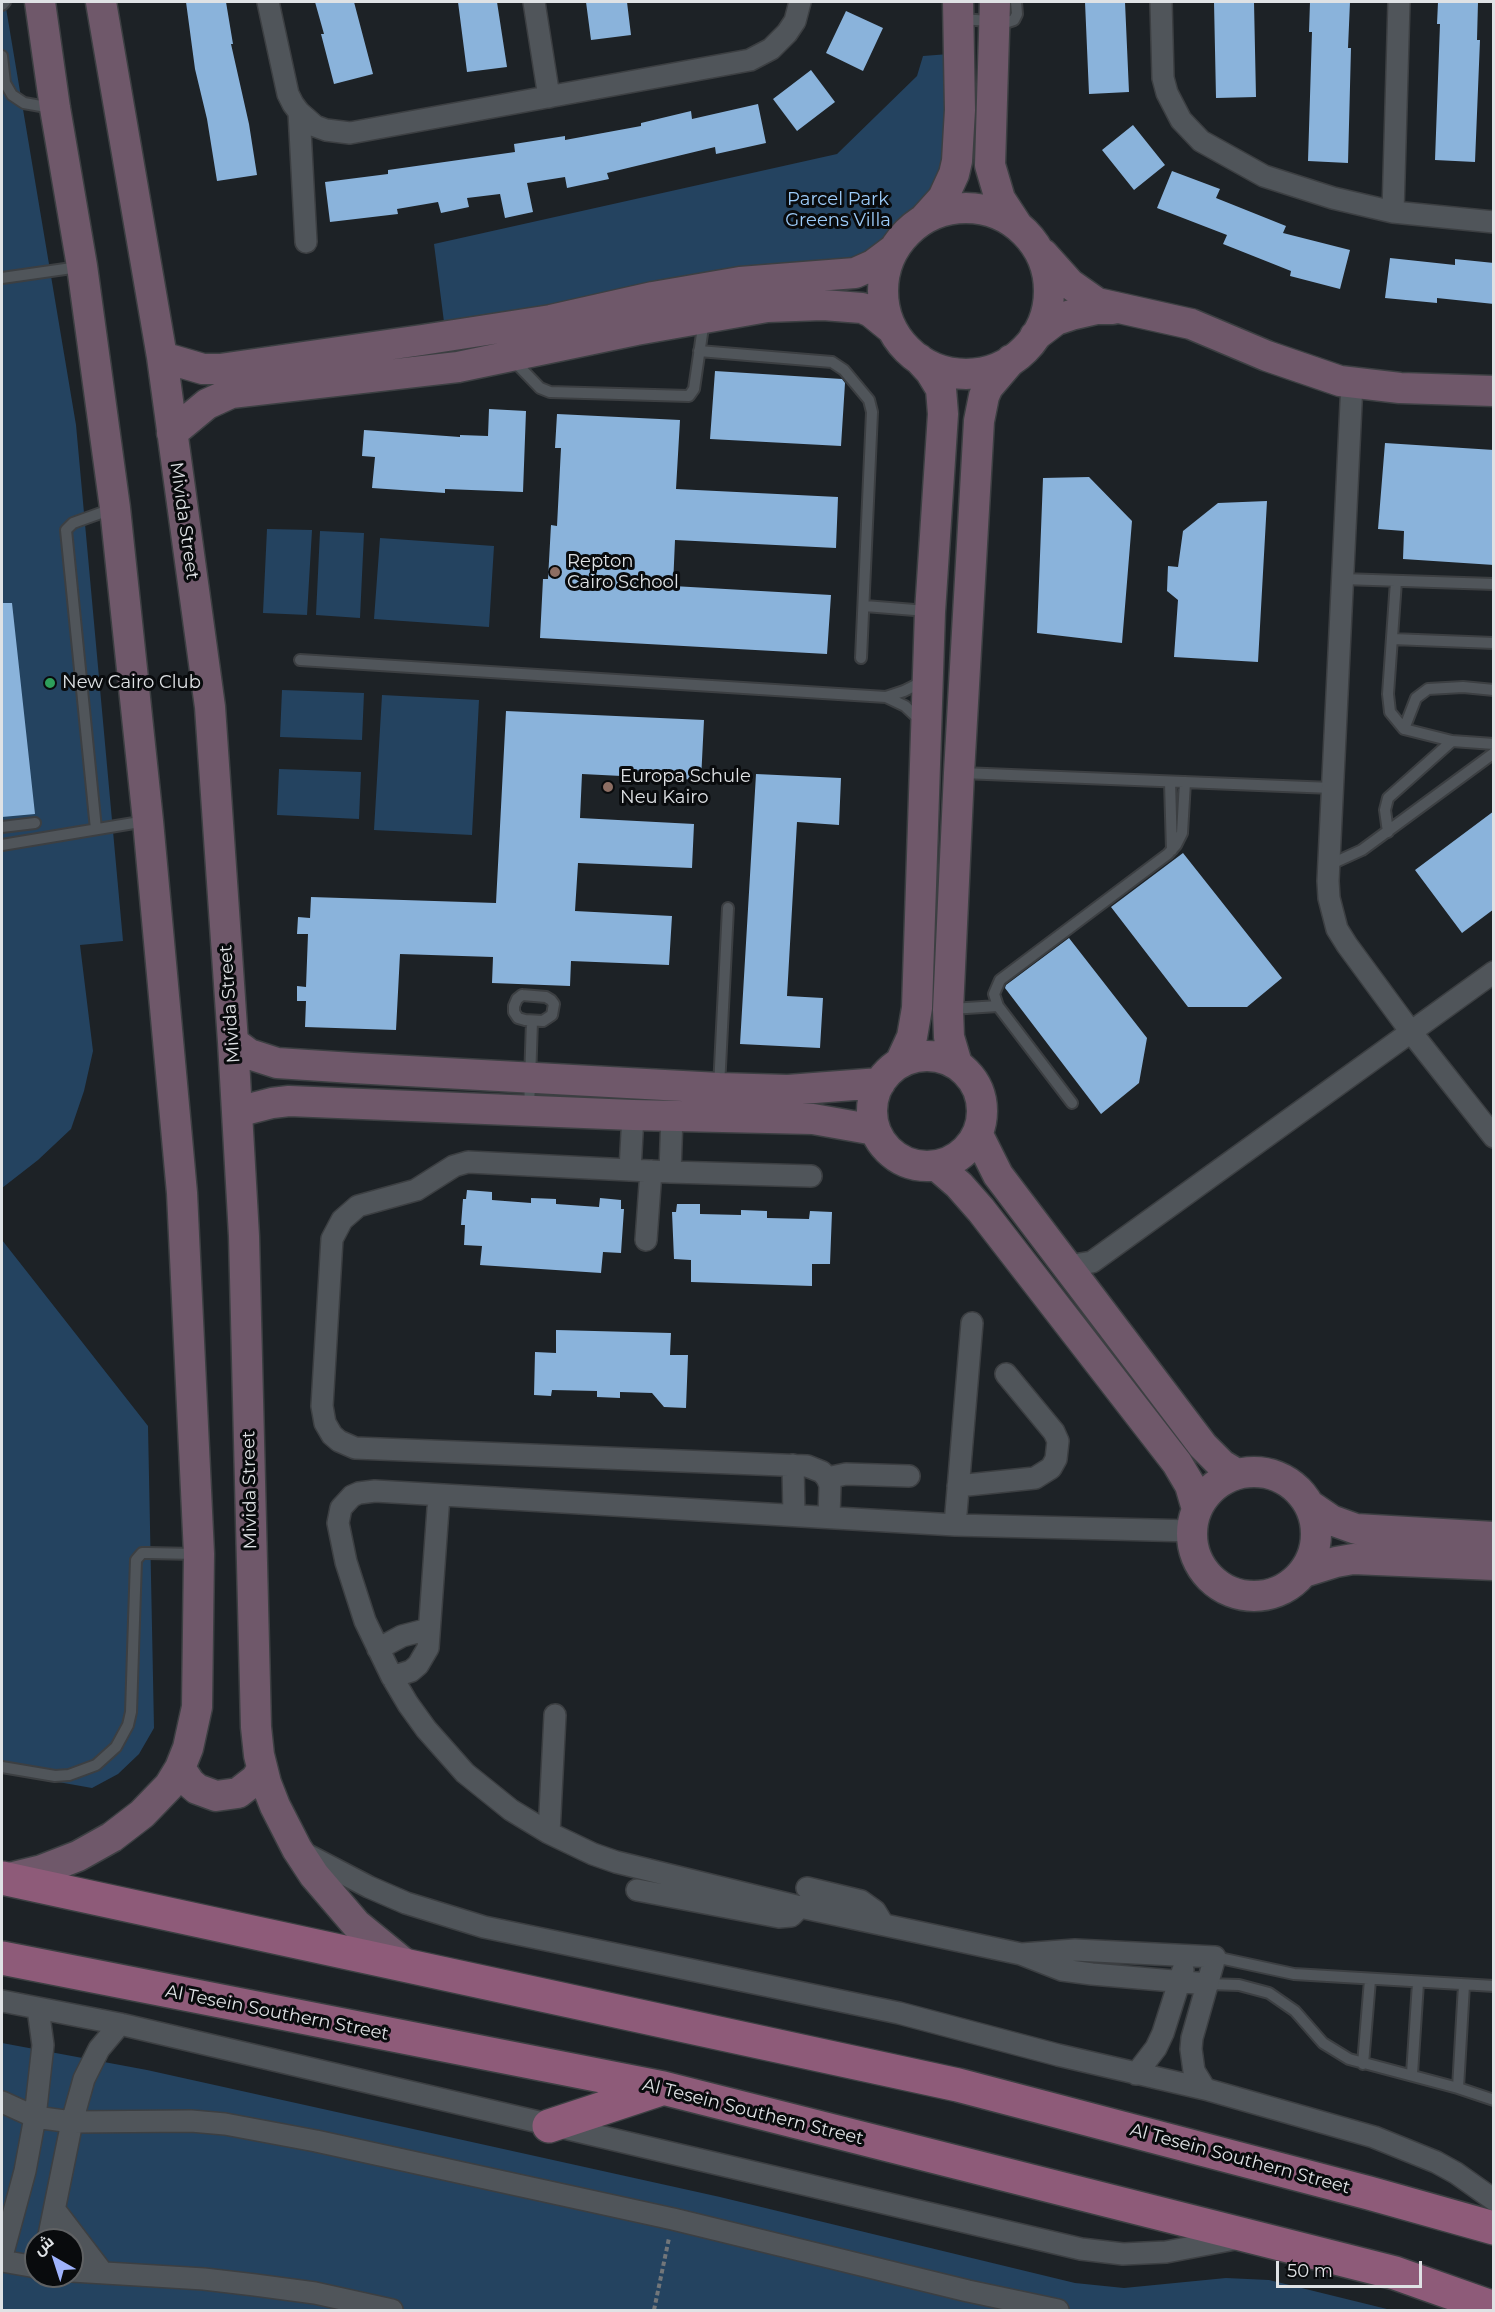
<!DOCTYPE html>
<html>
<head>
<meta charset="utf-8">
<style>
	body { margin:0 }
	#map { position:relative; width:1495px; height:2312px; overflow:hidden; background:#1d2226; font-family:Montserrat,Cairo,sans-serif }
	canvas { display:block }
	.frame { position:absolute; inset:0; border:3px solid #dfe2e5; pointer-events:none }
	.north { position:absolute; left:24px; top:2228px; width:60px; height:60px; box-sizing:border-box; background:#090b0d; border:2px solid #5f6163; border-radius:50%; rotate:321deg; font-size:16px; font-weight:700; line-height:24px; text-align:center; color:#dfe2e5 }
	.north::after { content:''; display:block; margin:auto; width:21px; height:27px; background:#9fb3fd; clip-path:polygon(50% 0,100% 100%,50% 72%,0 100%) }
	.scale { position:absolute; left:1276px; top:2261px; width:146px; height:27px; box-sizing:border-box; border:3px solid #dfe2e5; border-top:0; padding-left:8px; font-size:18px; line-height:21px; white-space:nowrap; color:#dfe2e5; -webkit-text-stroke:4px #090b0d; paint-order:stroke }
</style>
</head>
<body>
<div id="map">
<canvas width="1495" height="2312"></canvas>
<div class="frame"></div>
<div class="north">ش</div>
<div class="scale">50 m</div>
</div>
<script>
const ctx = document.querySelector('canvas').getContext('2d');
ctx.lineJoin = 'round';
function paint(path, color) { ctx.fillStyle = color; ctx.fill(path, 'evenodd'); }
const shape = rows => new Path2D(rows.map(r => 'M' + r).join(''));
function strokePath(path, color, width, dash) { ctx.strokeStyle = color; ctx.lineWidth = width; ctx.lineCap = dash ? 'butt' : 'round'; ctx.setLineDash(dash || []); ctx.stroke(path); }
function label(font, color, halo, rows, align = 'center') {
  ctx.font = font + ' Montserrat,sans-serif'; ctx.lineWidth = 6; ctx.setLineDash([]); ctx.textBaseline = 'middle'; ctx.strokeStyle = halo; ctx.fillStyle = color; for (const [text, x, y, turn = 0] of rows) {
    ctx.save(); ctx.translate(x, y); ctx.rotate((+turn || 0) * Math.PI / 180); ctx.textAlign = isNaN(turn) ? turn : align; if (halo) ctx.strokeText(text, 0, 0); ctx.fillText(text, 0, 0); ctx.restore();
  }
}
paint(shape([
	[2,2,5,2,76,425,123,941,80,945,93,1051,84,1091,71,1129,38,1160,2,1188],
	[949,54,942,180,925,206,904,223,883,251,852,266,444,322,434,244,837,154,917,76,923,56],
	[267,529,312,530,307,615,263,613],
	[320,531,364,533,360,618,316,615],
	[380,538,494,546,489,627,374,619],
	[282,690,364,693,362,740,280,737],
	[382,695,479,700,472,835,374,830],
	[279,769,361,772,359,819,277,815],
	[2,1240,148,1426,154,1728,139,1754,118,1774,92,1788,2,1772],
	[2,2043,147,2070,720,2197,1075,2283,1124,2288,1226,2278,1269,2280,1391,2310,2,2310],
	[36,2240,72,2240,72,2276,36,2276]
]), '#244360');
paint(shape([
	[186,2,226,2,233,44,231,44,249,124,257,175,217,181,207,119,195,69],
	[315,2,354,2,373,74,334,84,321,34,324,34],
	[458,2,497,2,507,67,467,72],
	[586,2,627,2,631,35,591,40],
	[1085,2,1125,2,1129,92,1089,94],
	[1214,2,1254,2,1256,97,1216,98],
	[1310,2,1350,2,1348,48,1351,48,1348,163,1308,161,1312,32,1309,32],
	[1438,2,1478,2,1477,40,1480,40,1475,162,1435,160,1440,24,1437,24],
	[846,11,883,28,863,71,826,53],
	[811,70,835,102,797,131,773,99],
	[758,104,766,143,716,154,715,147,607,173,609,179,567,188,565,177,527,183,533,212,505,218,500,194,467,198,469,207,441,213,438,202,397,209,398,214,330,222,325,182,388,174,388,170,515,152,514,144,565,136,565,140,641,126,641,123,691,111,692,119],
	[1133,125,1165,165,1134,190,1102,150],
	[1172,171,1220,189,1216,198,1286,226,1283,233,1350,250,1340,289,1290,276,1291,271,1223,244,1227,235,1157,208],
	[1390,258,1455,265,1455,259,1494,263,1494,304,1437,298,1437,303,1385,298],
	[715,371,842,379,845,383,841,446,710,439],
	[489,409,526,411,523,492,445,489,445,493,372,488,375,457,362,456,364,430,460,437,460,435,488,436],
	[557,414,680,420,676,489,838,497,836,548,675,540,673,586,831,595,827,654,540,638,543,579,548,579,551,525,557,526,561,448,555,448],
	[1385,443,1494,450,1494,565,1403,559,1404,531,1378,529],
	[1089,477,1132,521,1122,643,1037,633,1043,478],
	[1267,501,1258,662,1174,657,1178,600,1167,591,1168,566,1178,567,1183,531,1218,503],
	[2,603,12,603,35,814,2,817],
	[506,711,704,720,701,780,582,774,580,818,694,824,692,868,578,863,575,911,672,916,669,965,571,961,570,986,492,983,493,957,400,954,396,1030,305,1027,306,1001,297,1001,297,986,306,987,308,934,297,934,298,917,310,918,311,897,496,903],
	[756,774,841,778,839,825,797,822,787,996,823,998,820,1048,740,1044],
	[1494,811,1494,909,1462,933,1415,870],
	[1183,853,1282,978,1247,1007,1188,1007,1111,907],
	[1069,938,1147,1038,1139,1083,1101,1114,1005,988,1006,985],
	[467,1190,492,1192,492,1200,531,1203,531,1198,556,1199,556,1204,599,1207,600,1198,621,1200,621,1209,624,1209,621,1253,603,1252,601,1273,480,1265,482,1246,464,1245,465,1225,461,1225,463,1199,466,1199],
	[677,1204,700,1204,700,1214,741,1215,741,1210,767,1211,767,1218,809,1219,810,1211,832,1212,830,1264,812,1264,812,1286,691,1282,691,1260,674,1259,672,1212,676,1212],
	[556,1330,671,1333,670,1355,688,1355,686,1408,664,1407,652,1393,620,1392,620,1398,597,1397,597,1391,552,1390,551,1396,534,1395,535,1352,556,1353]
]), '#8ab3db');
const lane = shape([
	[2,5,5,2],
	[959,19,1008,22,1014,20,1017,14,1016,2],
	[2,56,5,83,12,95,24,103,52,108],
	[2,278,79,267],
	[699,351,832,362,844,370,869,400,872,412,861,658],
	[513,360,540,388,550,392,689,396,694,389,704,320],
	[1342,579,1494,584],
	[1396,581,1388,694,1390,712,1404,729,1452,741,1494,744],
	[865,606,927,611],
	[1392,639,1494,643],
	[300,660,886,697,905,706,921,721],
	[886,697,904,691,924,681],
	[1404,729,1416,698,1428,689,1463,687,1494,690],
	[962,773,1332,788],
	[1170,782,1172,850],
	[2,827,35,823],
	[96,829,66,530,73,523,112,509],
	[1388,832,1385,810,1388,798,1452,741],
	[2,845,146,821],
	[1329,865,1362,850,1494,753],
	[522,995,546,997,551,1000,554,1004,552,1015,543,1021,525,1020,518,1018,514,1012,514,1006,517,999,522,995],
	[951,1009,998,1006],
	[719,1087,728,908],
	[1072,1103,998,1006,994,994,1000,980,1168,854,1176,845,1182,833,1185,782],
	[529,1110,532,1021],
	[2,1767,55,1776,69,1775,96,1765,116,1747,128,1725,131,1712,136,1560,142,1553,147,1553,196,1554],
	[1215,1957,1294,1974,1494,1986],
	[1208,1984,1239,1985,1269,1993,1295,2011,1323,2043,1349,2059,1458,2088,1494,2100],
	[1363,2064,1370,1980],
	[1412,2074,1418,1983],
	[1458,2088,1464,1985]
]);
const street = shape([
	[268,2,288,94,293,104,299,112,315,126,326,130,350,133,750,60,771,49,787,33,795,21,800,2],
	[534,2,549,97],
	[1161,2,1163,78,1167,93,1181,120,1201,141,1264,176,1333,198,1393,212,1494,222],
	[299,112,306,242],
	[1393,212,1399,2],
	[1352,383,1328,881,1329,898,1337,929,1347,945,1411,1032,1494,1137],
	[630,1170,633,1115],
	[670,1172,672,1116],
	[811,1176,670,1172,468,1162,454,1166,416,1190,358,1206,342,1220,332,1239,322,1406,325,1423,332,1435,339,1441,355,1448,807,1466,822,1472,827,1478,830,1485,829,1517],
	[646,1240,651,1171],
	[1059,1257,1074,1265,1092,1262,1494,972],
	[793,1465,794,1515],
	[827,1478,846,1474,909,1476],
	[958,1486,1035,1478,1051,1468,1056,1459,1058,1441,1054,1432,1006,1374],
	[955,1525,972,1323],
	[1192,1531,955,1525,375,1491,359,1493,352,1496,341,1508,338,1523,346,1562,365,1621,392,1677,408,1704,426,1729,465,1773,511,1810,549,1833,593,1854,616,1862,800,1907,1021,1954,1062,1970,1092,1974,1208,1984],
	[378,1649,402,1636,429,1629],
	[392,1677,411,1671,418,1665,428,1648,439,1495],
	[549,1833,555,1715],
	[300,1851,369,1887,406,1903,484,1927,899,2013,1058,2055,1205,2089,1374,2137,1436,2162,1456,2173,1494,2200],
	[807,1888,861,1901,875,1911,883,1924],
	[637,1890,779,1917,791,1916,800,1907],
	[1022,1954,1075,1950,1215,1957,1192,2038,1191,2049,1194,2071,1205,2089],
	[2,2001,120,2024,1081,2249,1123,2254,1166,2252,1240,2238],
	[1136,2074,1156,2048,1163,2033,1183,1970],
	[2,2102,35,2117,72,2122,191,2121,225,2124,316,2141,673,2219,968,2291,1058,2310],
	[55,2210,103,2273],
	[48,2240,72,2122,84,2079,99,2049,120,2024],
	[2,2256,25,2171,35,2117,43,2045,38,2009],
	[2,2261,36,2267],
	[72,2271,204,2279,255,2285,315,2293,392,2310]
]);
const secondary = shape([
	[101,2,162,357,210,707,233,1042,244,1236,256,1727,259,1755,266,1783,275,1806,297,1849,314,1875,356,1924,405,1964],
	[995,2,990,165,1000,199,1017,225],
	'883 291a83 83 0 1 1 166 0a83 83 0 1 1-166 0Z',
	[925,218,943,198,954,174,957,161,960,110,958,2],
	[1043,254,1070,284,1097,303,1191,324,1267,356,1340,381,1400,388,1494,391],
	[1035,336,1056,320,1071,315,1097,309,1113,309],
	[162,357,203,369,220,369,422,340,551,320,653,297,740,282,855,273,873,265,893,250],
	[172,433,207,404,231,393,458,367,636,330,767,307,823,305,862,308,871,312,892,329],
	[233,1042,249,1054,277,1063,353,1068,719,1088,788,1090,880,1083],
	'872 1111a55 55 0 1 1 110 0a55 55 0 1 1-110 0Z',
	[900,1063,912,1037,917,1008,930,612,943,414,941,389,930,371,919,359],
	[957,1064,949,1037,948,1010,959,773,979,421,984,396,988,387,1011,360],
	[237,1112,272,1103,289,1101,633,1115,813,1119,875,1130],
	[978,1135,998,1175,1203,1446,1222,1465,1237,1474],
	[937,1166,959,1185,981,1210,1177,1463,1190,1485,1197,1509],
	'1192 1534a62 62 0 1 1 124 0a62 62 0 1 1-124 0Z',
	[1309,1505,1331,1520,1356,1529,1494,1537],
	[1304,1572,1336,1562,1353,1559,1494,1565],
	[180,1768,190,1783,197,1789,216,1796,238,1793,256,1779,262,1769],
	[5,1879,42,1870,78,1856,112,1837,142,1814,169,1786,180,1768,188,1748,197,1707,199,1554,182,1193,148,821,115,508,82,266,55,108,40,2]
]);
const primary = shape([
	[2,1878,958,2085,1369,2193,1494,2228],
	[2,1958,663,2088,1395,2273,1494,2308],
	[549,2126,661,2089]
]);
strokePath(lane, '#3c3f42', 14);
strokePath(street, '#3c3f42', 24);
strokePath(secondary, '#3c3f42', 33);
strokePath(primary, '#3c3f42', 36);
strokePath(shape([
	[654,2310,669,2238]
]), '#72767a', 4, [4.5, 3]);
strokePath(lane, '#50555a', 10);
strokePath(street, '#50555a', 21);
strokePath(secondary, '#6f586a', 30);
strokePath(primary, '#8e5b79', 33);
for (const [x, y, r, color] of [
	[555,572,6,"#8d6e63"],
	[50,683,6,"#2e9e5b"],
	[608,787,6,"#8d6e63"]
]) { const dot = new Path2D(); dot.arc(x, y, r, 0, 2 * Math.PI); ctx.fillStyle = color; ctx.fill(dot); strokePath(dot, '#090b0d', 2); }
label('18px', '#9dccfa', '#090b0d', [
	["Parcel Park",838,200],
	["Greens Villa",838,221]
]);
label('18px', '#dfe2e5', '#090b0d', [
	["Mivida Street",184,521,82],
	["Mivida Street",230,1004,-94],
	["Mivida Street",250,1490,-91],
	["Al Tesein Southern Street",277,2013,11],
	["Al Tesein Southern Street",753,2112,14],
	["Al Tesein Southern Street",1240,2159,15]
]);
label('18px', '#dfe2e5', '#090b0d', [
	["Repton",567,562],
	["Cairo School",567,583],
	["New Cairo Club",62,683],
	["Europa Schule",620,777],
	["Neu Kairo",620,798]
], 'left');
</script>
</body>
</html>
